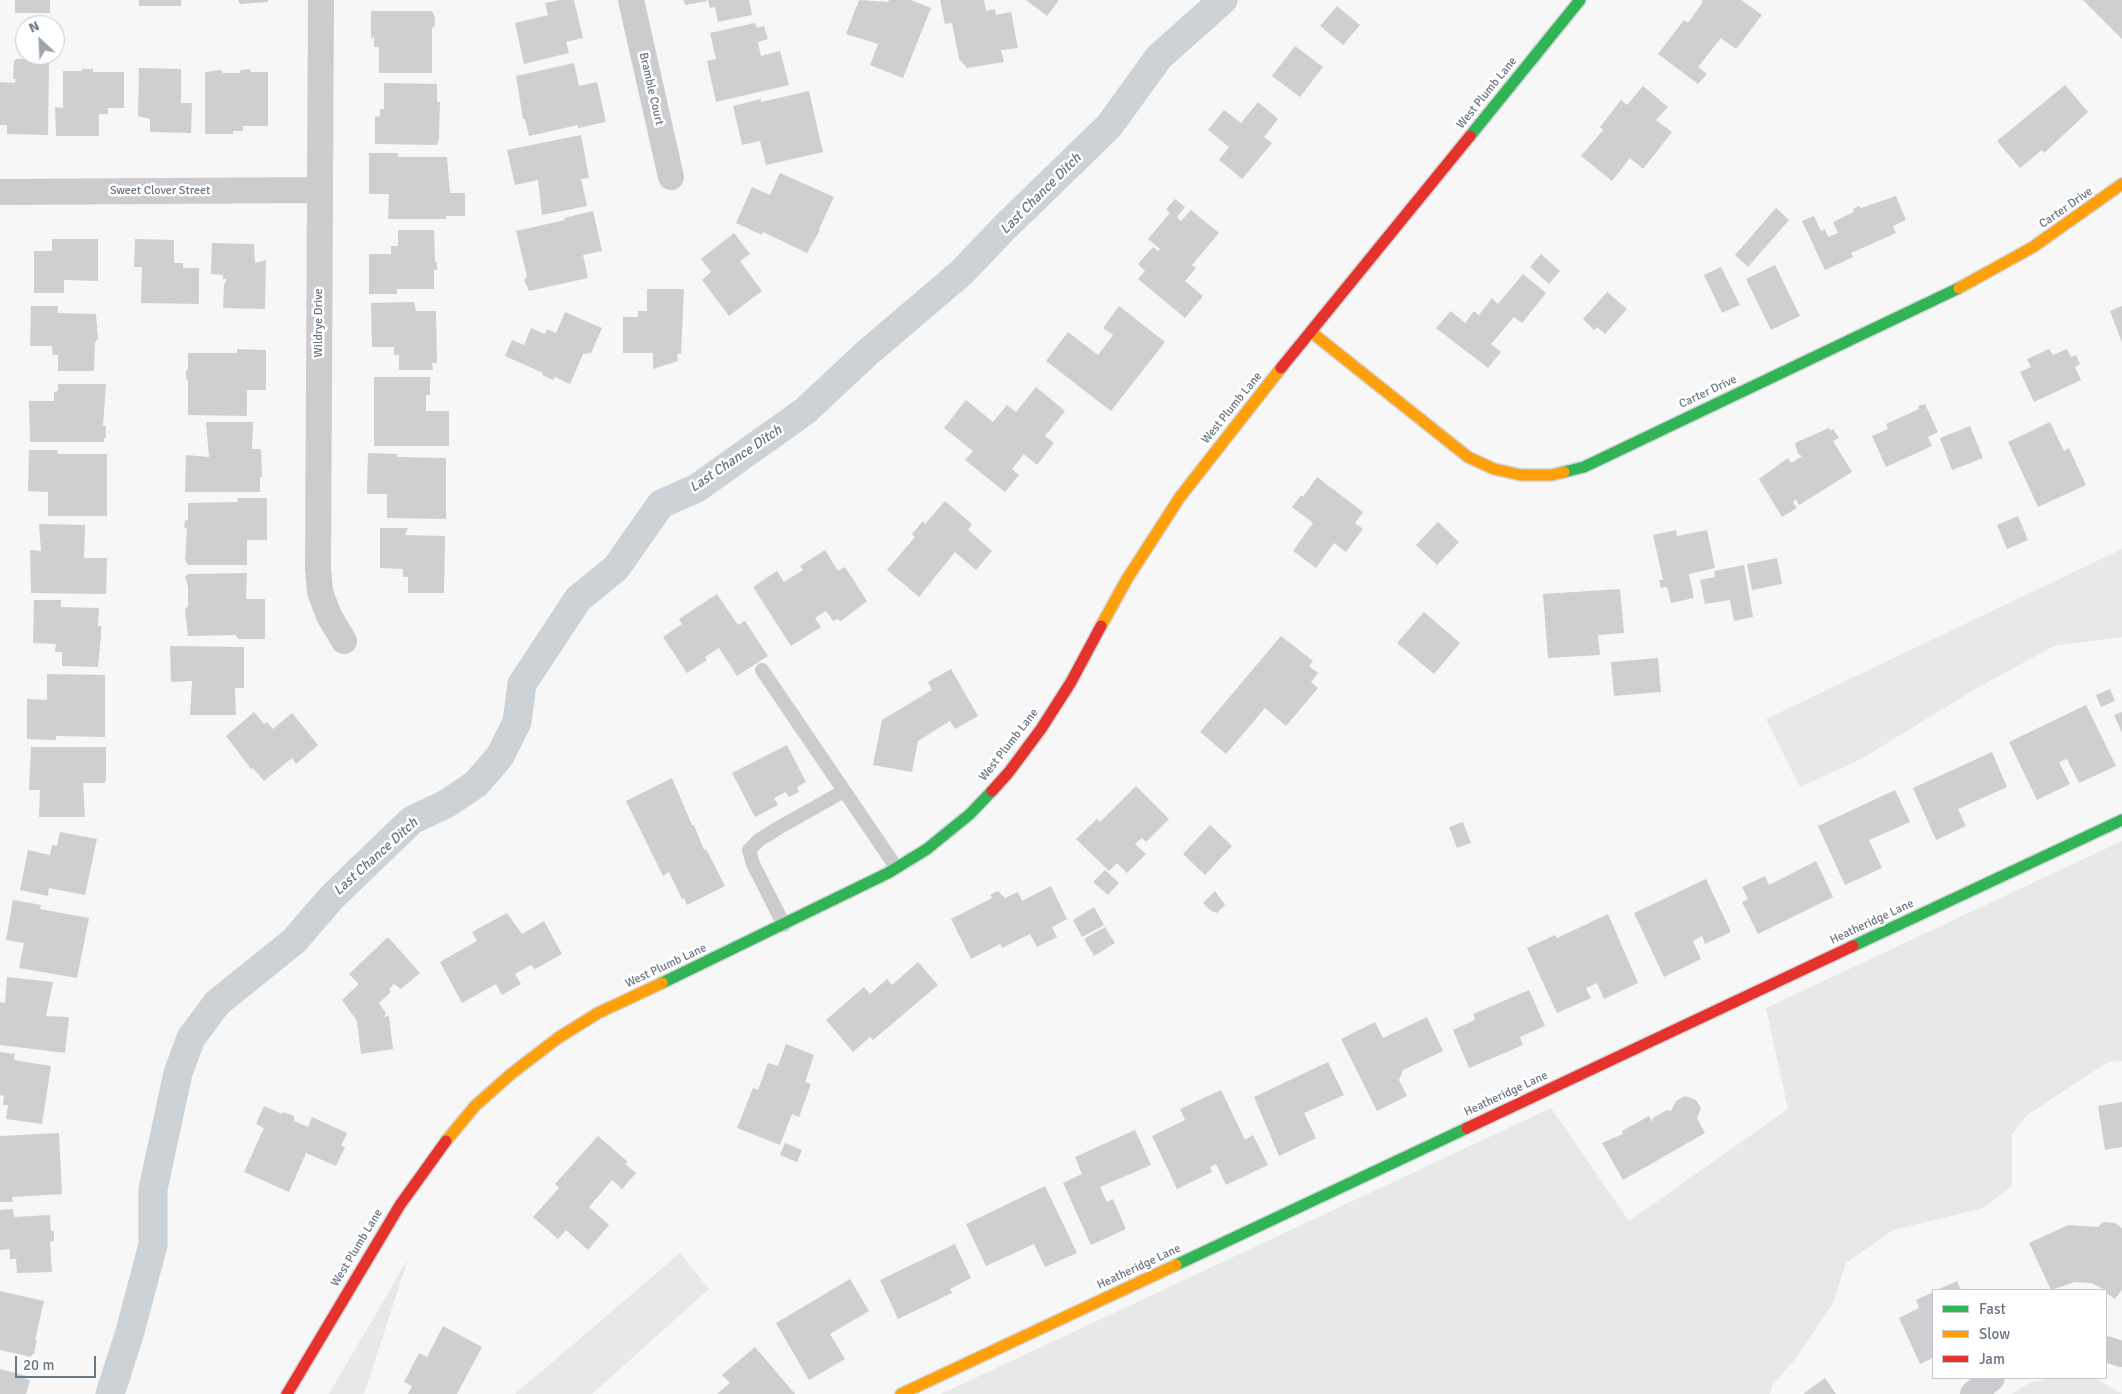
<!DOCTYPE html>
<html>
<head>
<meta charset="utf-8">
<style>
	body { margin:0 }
	#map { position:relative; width:2122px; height:1394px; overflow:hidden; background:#f7f7f7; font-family:Signika,sans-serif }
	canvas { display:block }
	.legend { position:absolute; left:1932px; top:1289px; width:175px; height:90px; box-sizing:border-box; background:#fff; border:1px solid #c3c9ce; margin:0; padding:6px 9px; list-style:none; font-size:15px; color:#6a7784 }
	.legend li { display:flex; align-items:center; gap:10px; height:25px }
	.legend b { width:25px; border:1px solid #c3c9ce }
	.north { position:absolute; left:15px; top:15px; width:50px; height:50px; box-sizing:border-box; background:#fff; border:1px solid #c3c9ce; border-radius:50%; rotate:335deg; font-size:14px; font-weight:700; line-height:20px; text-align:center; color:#6a7784 }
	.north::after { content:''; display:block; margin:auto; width:18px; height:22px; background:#9ba4ac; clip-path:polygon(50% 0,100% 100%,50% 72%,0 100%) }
	.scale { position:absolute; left:15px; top:1356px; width:81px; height:22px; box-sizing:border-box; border:2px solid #6a7784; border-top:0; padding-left:6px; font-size:15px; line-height:18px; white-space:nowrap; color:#6a7784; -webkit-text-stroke:4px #fff; paint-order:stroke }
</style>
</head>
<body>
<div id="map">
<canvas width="2122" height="1394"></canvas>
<ul class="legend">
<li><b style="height:6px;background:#30b455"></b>Fast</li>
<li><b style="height:6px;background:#ff9f0a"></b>Slow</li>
<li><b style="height:6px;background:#e5322d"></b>Jam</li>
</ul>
<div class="north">N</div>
<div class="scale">20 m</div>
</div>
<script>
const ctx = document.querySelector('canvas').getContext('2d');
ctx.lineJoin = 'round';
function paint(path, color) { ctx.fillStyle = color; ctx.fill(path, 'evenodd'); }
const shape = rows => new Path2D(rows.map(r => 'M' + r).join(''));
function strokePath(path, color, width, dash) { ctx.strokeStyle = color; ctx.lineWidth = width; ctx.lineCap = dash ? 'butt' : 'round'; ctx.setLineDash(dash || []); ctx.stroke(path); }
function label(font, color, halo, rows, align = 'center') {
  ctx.font = font + ' Signika,sans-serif'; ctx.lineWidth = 5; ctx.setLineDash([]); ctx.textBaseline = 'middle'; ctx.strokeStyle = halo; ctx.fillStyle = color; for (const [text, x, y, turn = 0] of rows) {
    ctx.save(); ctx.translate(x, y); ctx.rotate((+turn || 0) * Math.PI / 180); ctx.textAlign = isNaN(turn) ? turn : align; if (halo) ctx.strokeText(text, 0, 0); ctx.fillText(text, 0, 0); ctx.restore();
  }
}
paint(shape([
	[2122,549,2122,637,2054,646,1977,688,1861,759,1800,787,1766,719],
	[2122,841,2122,1061,2108,1062,2027,1115,2012,1134,2012,1186,1983,1208,1893,1230,1846,1263,1833,1303,1796,1358,1772,1386,1770,1394,941,1394,1551,1108,1629,1221,1788,1109,1766,1008],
	[680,1253,709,1289,592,1394,515,1394],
	[408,1259,364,1394,329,1394],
	[2053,1378,2095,1378,2122,1394,2012,1394,2030,1382]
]), '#e6e9e5');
strokePath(shape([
	[110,1394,129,1335,153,1245,153,1189,178,1073,191,1038,217,1003,294,941,332,897,412,820,446,804,476,784,500,756,517,722,522,684,578,599,616,568,661,504,697,488,805,411,867,353,961,273,1005,227,1109,126,1159,57,1223,0]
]), '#ccd2d5', 29);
paint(shape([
	[15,0,50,0,50,13,15,13],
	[139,0,181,0,181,6,139,6],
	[238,0,268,0,268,2,240,4],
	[560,0,574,0,583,38,566,42,569,53,524,64,515,23,548,15,545,3],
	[684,0,707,0,707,1,685,5],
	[708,0,749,0,752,15,718,22,715,7,710,8],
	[859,0,888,2,889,0,911,0,931,8,903,78,870,65,878,44,846,34],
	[940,0,984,0,986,11,995,9,996,15,1011,12,1018,48,1001,50,1004,62,967,68,959,59,952,23,945,24],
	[1026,0,1059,0,1047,16],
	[1701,0,1741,0,1762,15,1736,49,1721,38,1698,67,1707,74,1698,84,1658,54,1684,20,1688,23,1703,2],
	[2083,0,2122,0,2122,39],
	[1337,6,1360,25,1343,45,1320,26],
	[371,11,432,11,435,18,435,26,432,28,432,73,379,73,379,47,374,47,374,37,371,39],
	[755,23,757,28,764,26,768,39,758,42,761,56,780,51,789,85,716,102,707,61,716,59,710,33],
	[1295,46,1323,67,1300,97,1272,76],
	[16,59,49,59,48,135,7,134,7,125,0,125,0,82,15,83,16,79,13,79,14,61],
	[574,63,579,86,597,82,606,122,578,128,578,125,529,136,525,119,523,119,516,76],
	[139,68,181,69,181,103,192,103,191,133,150,132,150,119,138,116],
	[82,69,93,69,93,72,124,72,124,108,108,108,108,114,99,114,99,136,56,136,55,107,63,108,63,71,82,71],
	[249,69,251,72,268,72,268,126,243,126,243,131,233,131,233,134,205,134,205,72,221,70,223,73,239,73,241,70],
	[384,83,437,84,437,102,440,102,439,139,437,145,375,144,375,117,380,116,380,109,384,109],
	[2065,85,2088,112,2044,153,2042,150,2020,168,1997,141],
	[1643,86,1668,107,1656,120,1672,132,1643,169,1630,158,1612,181,1581,156,1603,130,1600,127,1621,100,1627,105],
	[809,91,823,152,766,165,760,141,742,145,733,106,761,99,761,102],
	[1258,102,1278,119,1264,137,1272,143,1242,179,1219,160,1229,147,1208,130,1224,110,1241,123],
	[581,135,589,178,581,179,587,206,542,215,538,180,515,185,507,150],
	[369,153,398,153,398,157,447,157,450,193,465,193,465,216,446,216,446,219,388,219,389,194,369,194],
	[780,173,834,197,819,229,820,230,807,253,763,232,762,235,736,223,752,187,770,195],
	[1896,196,1906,220,1893,226,1896,233,1851,253,1853,257,1825,270,1802,221,1814,216,1821,231,1825,229,1828,237,1838,233,1833,222,1854,212,1853,209,1859,206,1861,208],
	[1175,199,1185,207,1177,217,1181,221,1191,210,1219,233,1192,265,1196,268,1185,281,1203,296,1185,318,1138,279,1145,271,1138,264,1153,247,1158,251,1160,249,1148,239,1170,213,1166,209],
	[1776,208,1789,220,1748,267,1735,255],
	[593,211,602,251,583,255,588,278,529,291,524,280,527,277,516,231,565,220,564,218],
	[398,230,434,230,435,262,437,262,437,270,434,270,434,289,397,289,397,294,369,294,369,254,391,254,391,246,398,246],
	[734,233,750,254,740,261,762,291,729,316,702,280,711,272,701,259],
	[52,239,98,239,98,281,64,280,64,293,34,293,34,251,52,251],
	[135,239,174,240,174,263,183,263,183,268,199,268,199,304,141,303,142,267,134,267],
	[212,243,254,244,255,263,266,260,265,309,223,308,224,285,227,279,223,279,223,275,211,274],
	[1541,254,1560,271,1549,284,1530,267],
	[1775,265,1800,316,1771,330,1746,279],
	[1721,267,1740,305,1722,313,1704,275],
	[1523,274,1546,293,1522,323,1514,317,1491,344,1501,352,1488,368,1436,328,1451,311,1465,323,1474,311,1479,315,1492,298,1498,304],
	[647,289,684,289,681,354,677,354,678,361,653,369,653,353,623,353,623,317,638,317,638,311,647,311],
	[1607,292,1627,309,1605,334,1597,327,1594,330,1583,319],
	[414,302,416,311,436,311,437,363,432,363,433,370,399,370,399,355,394,355,394,347,372,347,371,303],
	[31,306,58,306,58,313,96,314,98,339,95,342,94,371,58,371,58,355,53,355,52,346,30,346],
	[1119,306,1165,342,1111,411,1046,361,1068,332,1098,355,1113,335,1103,328],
	[2122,306,2122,343,2110,311],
	[565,312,602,328,591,353,583,354,570,384,555,377,553,380,542,375,543,373,505,356,512,340,524,345,531,328,545,334,547,329,556,333],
	[237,349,266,350,266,390,247,390,247,416,188,415,188,380,186,379,186,371,188,369,188,353,237,353],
	[2049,349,2053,355,2067,349,2071,357,2076,355,2080,364,2075,367,2081,380,2034,402,2020,372,2031,367,2027,359],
	[374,377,430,377,430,395,426,395,426,411,449,411,449,446,374,446],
	[58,384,106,384,103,426,106,426,106,438,104,438,104,442,30,442,29,401,54,401,54,392,58,391],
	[1036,387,1065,411,1045,436,1054,443,1037,465,1024,454,1012,469,1019,475,1005,492,965,460,973,451,944,428,966,400,993,422,1007,405,1016,412],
	[1925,404,1938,432,1928,437,1932,446,1886,467,1872,436,1888,429,1886,424,1919,409,1918,406],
	[206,422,253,422,252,449,261,449,262,477,260,477,260,492,185,492,186,455,209,457],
	[2050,422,2064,451,2069,448,2086,485,2038,507,2008,442],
	[1970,426,1983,458,1952,470,1940,438],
	[1829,428,1831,431,1833,429,1839,438,1833,441,1852,472,1799,505,1796,499,1793,502,1797,508,1782,517,1759,479,1788,458,1791,463,1802,456,1798,454,1795,443],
	[29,450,57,450,58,454,107,454,107,516,48,516,48,492,28,491],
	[368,453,397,454,397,457,446,458,446,519,387,518,387,494,367,494],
	[1317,477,1363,512,1355,523,1363,529,1346,552,1334,543,1316,568,1293,551,1313,523,1292,507,1301,495,1303,497],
	[237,498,267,498,267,540,247,540,247,565,188,565,185,560,187,529,184,527,185,521,188,519,188,503,238,502],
	[945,501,972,524,968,530,992,551,976,570,955,552,919,597,887,570,915,537,912,534,923,521,925,524],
	[2018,516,2028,540,2007,549,1997,525],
	[1438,522,1459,542,1437,565,1416,545],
	[39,524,85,525,84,558,107,558,106,594,31,593,30,550,41,551],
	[380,528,408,528,405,535,445,536,444,593,408,593,408,577,403,577,403,569,380,568],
	[1676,530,1677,536,1707,530,1715,568,1689,574,1694,598,1671,603,1667,587,1661,588,1659,580,1663,580,1653,535],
	[825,550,838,571,845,567,867,601,841,621,837,619,833,621,826,611,815,618,821,627,791,646,753,587,777,571,784,582,803,570,800,566],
	[1777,558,1782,584,1752,590,1747,564],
	[1744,565,1753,617,1734,621,1730,600,1705,604,1700,580,1715,577,1714,571],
	[247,573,246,599,265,599,265,639,238,639,236,635,188,636,185,609,188,606,188,587,185,577,188,574],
	[1620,589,1624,633,1598,635,1600,655,1548,658,1543,594],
	[717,594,738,625,745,621,768,656,737,676,719,648,705,657,707,660,687,673,663,637,682,624,679,619],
	[34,600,61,600,61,607,99,608,98,626,101,626,101,635,98,667,62,666,62,652,55,652,56,644,33,643],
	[1424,612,1460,643,1434,674,1397,643],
	[1281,636,1313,661,1309,666,1318,673,1311,682,1318,688,1286,726,1265,708,1226,754,1200,732],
	[170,646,244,647,244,688,235,688,236,715,190,715,192,681,171,682],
	[1658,658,1661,692,1614,696,1611,662],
	[951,669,978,716,955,729,950,721,918,741,912,772,873,765,882,720,932,690,928,682],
	[47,674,105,675,105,737,56,736,56,740,27,739,27,699,47,700],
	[2110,689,2115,701,2101,707,2096,695],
	[2086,705,2116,766,2079,783,2067,759,2059,762,2070,784,2037,800,2009,742],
	[254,712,264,724,267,722,273,729,292,713,318,745,296,764,292,758,264,781,253,768,251,769,226,736],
	[2122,712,2122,733,2114,715],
	[787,745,806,782,797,787,799,792,789,797,786,792,774,798,778,805,755,817,732,773],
	[31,747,106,747,106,781,104,783,83,783,85,817,39,817,40,790,29,790],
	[1992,752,2007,787,1958,809,1966,826,1936,840,1913,788],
	[672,778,692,825,694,825,704,850,706,849,725,886,687,905,684,898,682,899,669,872,663,876,626,801],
	[1136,786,1169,819,1146,842,1142,838,1135,844,1146,854,1127,873,1117,863,1109,871,1076,839,1097,819,1100,822],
	[1895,790,1910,822,1869,840,1882,868,1845,885,1818,826],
	[1463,822,1471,843,1457,848,1449,827],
	[1210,825,1232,846,1205,875,1183,854],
	[60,832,97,839,85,895,49,888,48,896,20,890,28,850,50,855,52,845,57,846],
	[1816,861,1833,897,1758,934,1742,902,1748,899,1742,887,1765,876,1769,885],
	[1105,870,1119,883,1108,895,1093,882],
	[1706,879,1731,932,1705,944,1702,936,1693,941,1701,959,1664,977,1634,913],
	[1051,886,1067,919,1052,927,1057,937,1037,947,1030,934,1002,948,1000,944,971,959,951,919,992,898,990,895,998,891,1005,898,1018,892,1022,901],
	[1215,891,1225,905,1217,913,1211,911,1203,903],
	[13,900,41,905,40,909,89,918,77,978,19,968,24,943,6,940],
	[1094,907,1104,925,1082,937,1073,920],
	[507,913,522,934,544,921,562,954,535,969,531,965,515,974,521,984,502,995,496,984,462,1003,440,962,477,941,472,932],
	[1608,914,1638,983,1604,999,1597,983,1586,988,1591,998,1557,1013,1527,948,1555,935,1557,938],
	[1105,927,1115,943,1094,956,1084,939],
	[388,937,420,973,401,989,394,984,389,989,391,992,379,1003,386,1013,384,1017,389,1016,393,1049,361,1054,357,1021,342,1000,359,984,349,974],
	[918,962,938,985,873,1040,870,1037,853,1052,826,1020,864,987,870,994,887,979,892,985],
	[7,977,53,982,46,1016,69,1017,65,1053,0,1045,0,1002,5,1003],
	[1529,990,1545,1026,1520,1037,1523,1045,1469,1068,1453,1030,1475,1020,1473,1014],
	[1427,1017,1443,1051,1403,1070,1399,1080,1407,1096,1377,1111,1341,1039,1375,1022,1383,1038],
	[786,1044,814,1055,805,1082,811,1084,799,1117,792,1114,780,1145,737,1128,753,1088,758,1090,768,1063,778,1066],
	[0,1052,15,1054,14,1060,51,1066,42,1124,6,1119,8,1105,3,1105,4,1096,0,1095],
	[1328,1062,1344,1095,1304,1113,1316,1138,1279,1156,1254,1097],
	[1221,1090,1245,1140,1253,1135,1268,1165,1226,1185,1216,1164,1210,1167,1212,1172,1177,1189,1152,1136,1185,1120,1180,1109],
	[1685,1096,1696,1100,1701,1108,1697,1118,1705,1133,1623,1180,1602,1143,1623,1134,1622,1131,1649,1116,1652,1122,1653,1118,1667,1110,1671,1111,1676,1101],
	[2122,1102,2122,1147,2105,1150,2098,1106],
	[264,1106,282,1114,283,1112,294,1116,294,1121,308,1127,312,1117,347,1133,341,1146,345,1147,336,1166,306,1153,289,1192,244,1172,264,1128,256,1124],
	[1135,1130,1151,1165,1100,1187,1107,1202,1113,1199,1126,1229,1091,1245,1063,1183,1082,1174,1075,1157],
	[59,1133,62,1194,12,1197,13,1202,0,1202,0,1136],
	[598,1136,628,1162,625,1164,636,1173,622,1189,612,1180,589,1207,609,1225,588,1250,566,1230,558,1239,533,1217,559,1188,555,1184],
	[785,1143,802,1150,797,1162,780,1155],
	[1045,1186,1077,1253,1045,1267,1034,1244,986,1266,966,1224],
	[13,1209,14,1217,50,1215,51,1231,54,1231,54,1241,50,1242,52,1272,17,1273,16,1259,10,1259,10,1249,0,1250,0,1210],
	[2103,1222,2115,1223,2122,1228,2122,1290,2115,1299,2106,1293,2106,1290,2091,1283,2075,1282,2051,1290,2029,1243,2068,1225,2098,1227],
	[955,1244,971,1278,950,1289,952,1293,898,1319,880,1280],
	[850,1279,869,1311,830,1334,845,1359,809,1380,776,1323],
	[1957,1281,1961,1290,1937,1290],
	[0,1291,44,1301,35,1340,37,1340,34,1354,32,1354,31,1357,0,1350],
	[1933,1292,1933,1358,1920,1364,1899,1318,1919,1308,1916,1300],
	[443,1326,482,1347,457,1394,408,1394,412,1386,404,1382,419,1353,427,1357],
	[755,1347,795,1394,717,1394,730,1383,722,1375],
	[0,1369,27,1376,26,1379,30,1380,26,1394,0,1394],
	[1825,1378,1836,1394,1803,1394]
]), '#cecfd0');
const fast = shape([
	[1470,136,1580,0],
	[1564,472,1584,467,1959,288],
	[1853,946,2122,820],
	[662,983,888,873,927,849,970,814,992,791],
	[1176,1265,1467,1128]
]);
const slow = shape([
	[1959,288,2033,247,2122,184],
	[1311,332,1468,457,1494,469,1521,475,1552,475,1564,472],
	[1101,626,1127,579,1180,497,1281,368],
	[446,1141,475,1106,511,1074,558,1038,598,1013,662,983],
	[901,1394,1176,1265]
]);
const jam = shape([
	[1281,368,1470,136],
	[992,791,1009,772,1041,729,1071,682,1101,626],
	[1467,1128,1853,946],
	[287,1394,400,1205,446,1141]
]);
strokePath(fast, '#d3d4d5', 14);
strokePath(slow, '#d3d4d5', 14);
strokePath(jam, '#d3d4d5', 14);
strokePath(shape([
	[762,670,896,867],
	[784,925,753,864,749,850,759,840,780,827,844,791]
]), '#ccccce', 14);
strokePath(shape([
	[321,0,318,569,320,592,329,616,344,641],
	[631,0,671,177],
	[0,192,320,190],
	[2106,1349,2122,1354],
	[1973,1394,1992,1378]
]), '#ccccce', 26);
strokePath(fast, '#30b455', 11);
strokePath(slow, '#ff9f0a', 11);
strokePath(jam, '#e5322d', 11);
label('12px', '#6a7784', '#fff', [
	["Bramble Court",651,89,77],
	["West Plumb Lane",1487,93,-51],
	["Sweet Clover Street",160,191],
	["Carter Drive",2066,208,-35],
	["Wildrye Drive",319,323,-90],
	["Carter Drive",1708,392,-25],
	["West Plumb Lane",1232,408,-51],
	["West Plumb Lane",1009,745,-52],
	["Heatheridge Lane",1872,922,-25],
	["West Plumb Lane",666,966,-25],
	["Heatheridge Lane",1506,1094,-25],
	["West Plumb Lane",357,1248,-59],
	["Heatheridge Lane",1139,1267,-25]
]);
label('italic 14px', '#66777f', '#fff', [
	["Last Chance Ditch",1041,194,-45],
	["Last Chance Ditch",736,459,-34],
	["Last Chance Ditch",376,857,-42]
]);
</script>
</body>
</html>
